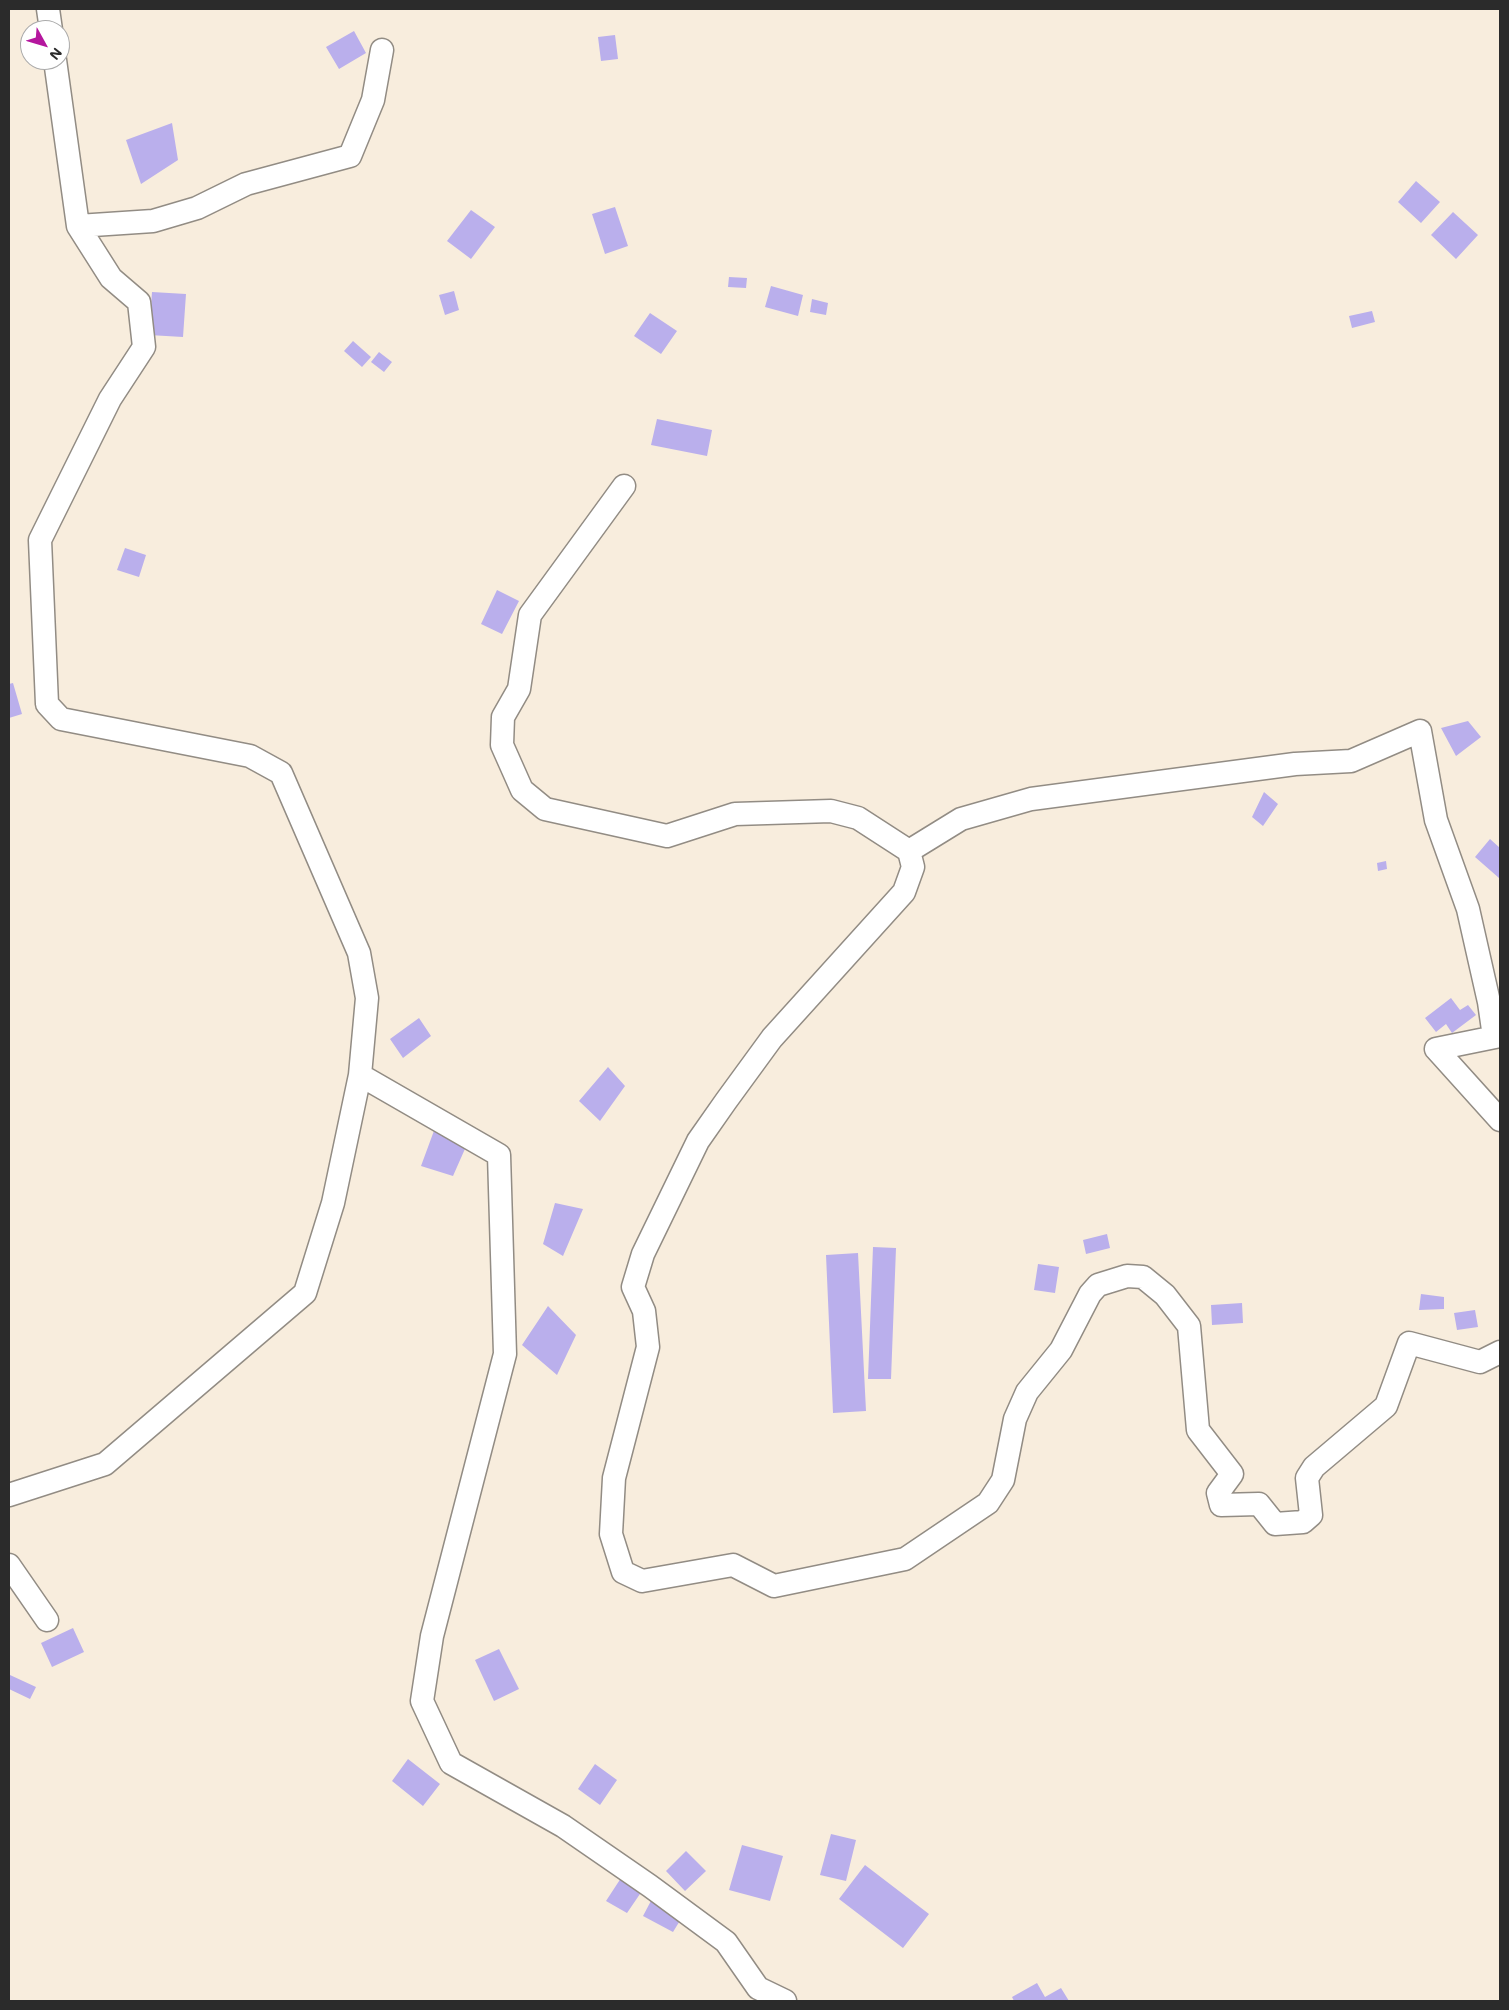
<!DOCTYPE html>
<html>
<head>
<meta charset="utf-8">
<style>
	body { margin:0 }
	#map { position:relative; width:1509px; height:2010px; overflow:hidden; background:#f8eddd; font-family:Mali,sans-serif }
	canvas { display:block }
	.frame { position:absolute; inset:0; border:10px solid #2b2b2b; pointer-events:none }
	.north { position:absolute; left:20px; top:20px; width:50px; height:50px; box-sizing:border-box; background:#fff; border:1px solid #aaa; border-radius:50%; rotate:129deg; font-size:14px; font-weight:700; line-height:20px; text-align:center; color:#2b2b2b }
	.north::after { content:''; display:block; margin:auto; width:18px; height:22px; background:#b5179e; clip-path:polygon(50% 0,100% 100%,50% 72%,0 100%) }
</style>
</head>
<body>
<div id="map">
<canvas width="1509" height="2010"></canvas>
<div class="frame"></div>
<div class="north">N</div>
</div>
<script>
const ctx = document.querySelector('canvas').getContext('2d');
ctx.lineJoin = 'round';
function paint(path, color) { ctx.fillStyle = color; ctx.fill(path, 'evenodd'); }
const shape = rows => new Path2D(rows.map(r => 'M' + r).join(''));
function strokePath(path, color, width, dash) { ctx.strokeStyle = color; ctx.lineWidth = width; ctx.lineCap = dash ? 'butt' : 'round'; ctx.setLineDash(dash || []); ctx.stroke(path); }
paint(shape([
	[354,31,366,53,339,69,326,47],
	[615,35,618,59,601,61,598,37],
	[172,123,178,160,141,184,126,140],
	[1416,181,1440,202,1421,223,1398,202],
	[615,207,628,246,605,254,592,214],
	[471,210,495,227,471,259,447,241],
	[1453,212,1478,235,1456,259,1431,235],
	[729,277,747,278,746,288,728,287],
	[771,286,803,295,798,316,765,307],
	[454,291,459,310,445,315,439,295],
	[152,292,186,294,183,337,149,335],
	[812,299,828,303,826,315,810,312],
	[1372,311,1375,322,1352,328,1349,316],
	[650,313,677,331,661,354,634,336],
	[353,341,371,357,362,367,344,351],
	[379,352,392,362,384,372,371,362],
	[657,419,712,430,707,456,651,445],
	[125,548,146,555,139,577,117,570],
	[497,590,519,601,502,634,481,624],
	[13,683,22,714,9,718,9,684],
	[1468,721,1481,737,1456,756,1441,728],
	[1264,792,1278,804,1263,826,1252,817],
	[1490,839,1500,848,1500,876,1499,878,1475,857],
	[1386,861,1387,869,1378,871,1377,863],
	[1451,998,1460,1010,1468,1005,1476,1015,1452,1033,1446,1024,1436,1032,1425,1018],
	[419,1018,431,1036,403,1058,390,1039],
	[608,1067,625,1086,600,1121,579,1101],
	[435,1128,468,1142,453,1176,421,1166],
	[555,1203,583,1209,563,1256,543,1244],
	[1107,1234,1110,1248,1086,1254,1083,1240],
	[873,1247,896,1248,891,1379,868,1379],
	[858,1253,866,1411,833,1413,826,1255],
	[1038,1264,1059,1267,1055,1293,1034,1290],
	[1421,1294,1444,1297,1444,1309,1419,1310],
	[1242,1303,1243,1323,1212,1325,1211,1305],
	[548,1306,576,1335,557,1375,522,1345],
	[1475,1310,1478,1327,1457,1330,1454,1313],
	[73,1628,84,1652,52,1667,41,1643],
	[499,1649,519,1689,494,1701,475,1660],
	[10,1675,36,1687,30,1699,9,1689],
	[408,1759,440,1784,423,1806,392,1781],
	[595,1764,617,1780,600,1805,578,1789],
	[831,1834,856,1840,846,1881,820,1875],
	[742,1845,783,1856,770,1901,729,1890],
	[686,1851,706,1871,685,1891,666,1871],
	[865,1865,929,1914,903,1948,839,1899],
	[621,1878,642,1891,627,1913,606,1901],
	[653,1897,684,1914,673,1932,643,1916],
	[1037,1983,1045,1997,1061,1988,1069,2001,1014,2001,1012,1997]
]), '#baafec');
const minor = shape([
	[48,9,51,30],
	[78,226,153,221,197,208,246,184,350,156,373,100,382,50],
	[624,486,530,615,519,689,503,717,502,745,522,790,545,809,667,836,735,814,831,811,858,818,909,851,913,867,904,892,772,1038,726,1101,698,1141,643,1254,633,1287,644,1311,648,1347,614,1478,611,1534,623,1572,642,1581,733,1565,774,1586,905,1559,988,1503,1003,1480,1015,1419,1027,1392,1061,1350,1090,1294,1098,1285,1127,1276,1143,1277,1165,1295,1189,1326,1198,1430,1232,1474,1218,1493,1221,1505,1259,1504,1275,1524,1303,1522,1311,1515,1307,1478,1314,1467,1386,1406,1409,1343,1480,1362,1500,1352],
	[909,851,961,819,1031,799,1295,764,1351,761,1420,731,1436,820,1468,909,1489,1002,1494,1037],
	[1436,1049,1500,1120],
	[1436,1049,1500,1036],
	[360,1075,499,1155,505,1354,432,1636,422,1701,451,1763,563,1826,650,1886,726,1942,758,1988,785,2001],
	[9,1495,105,1464,305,1293,333,1203,360,1075,367,998,359,953,281,773,250,756,61,719,47,704,40,540,110,399,144,347,139,302,111,278,78,226,55,60],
	[9,1565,47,1620]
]);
strokePath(minor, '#928c84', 25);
strokePath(minor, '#fff', 22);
</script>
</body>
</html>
